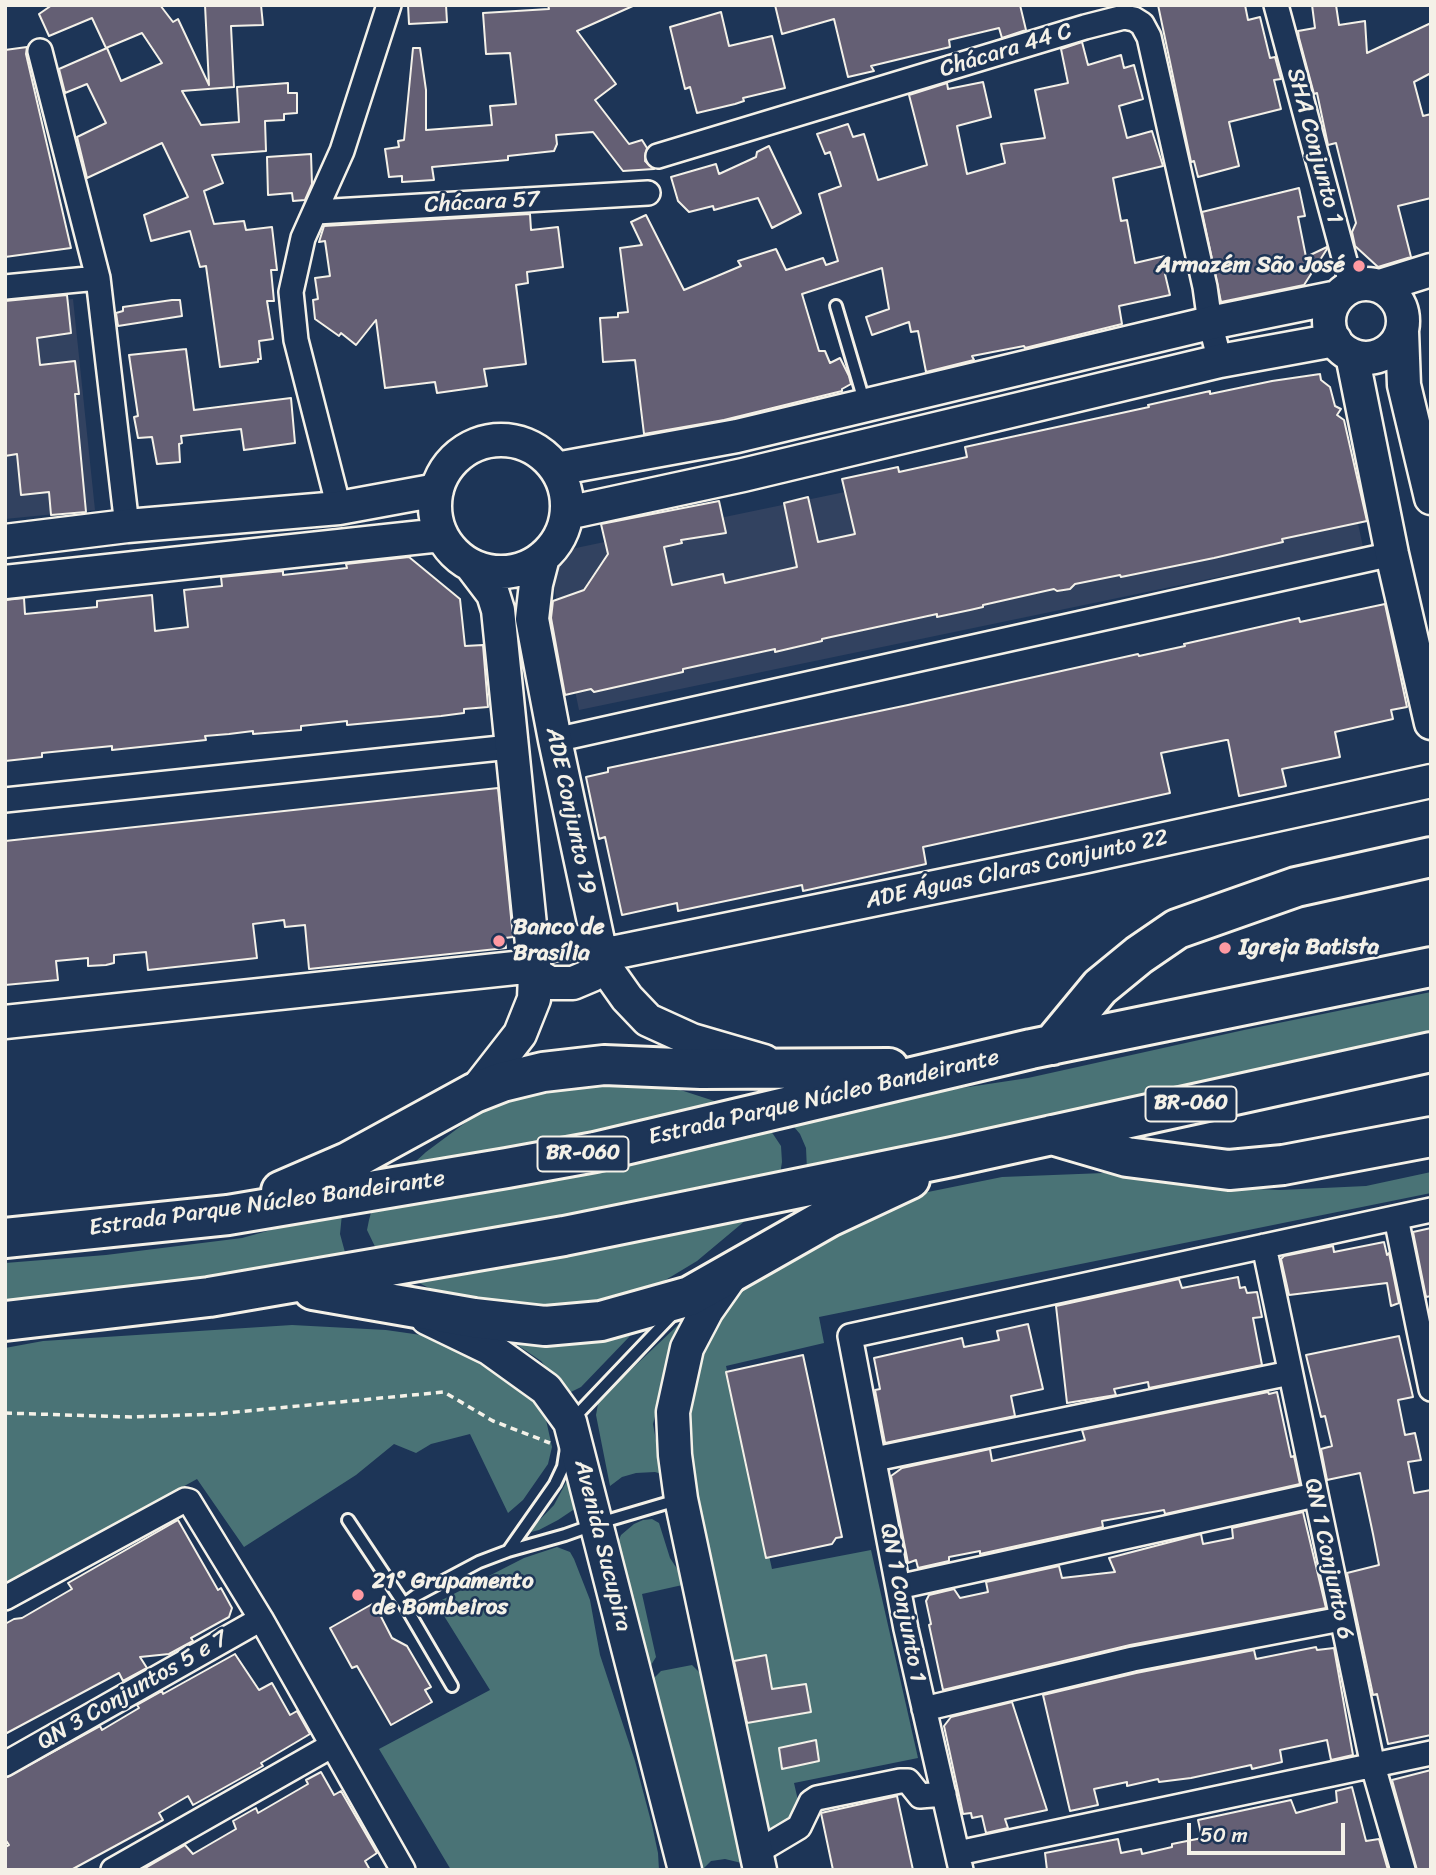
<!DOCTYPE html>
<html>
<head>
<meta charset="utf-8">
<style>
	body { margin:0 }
	#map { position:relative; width:1436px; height:1875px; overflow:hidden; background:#1d3557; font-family:Sriracha,sans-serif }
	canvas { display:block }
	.frame { position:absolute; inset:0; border:7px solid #f4f1e8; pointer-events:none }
	.scale { position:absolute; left:1187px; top:1823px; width:158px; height:32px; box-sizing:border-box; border:4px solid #f4f1e8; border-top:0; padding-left:9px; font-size:21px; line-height:24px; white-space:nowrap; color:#f4f1e8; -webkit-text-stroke:5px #1d3557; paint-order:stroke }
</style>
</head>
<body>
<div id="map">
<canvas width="1436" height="1875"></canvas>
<div class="frame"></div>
<div class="scale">50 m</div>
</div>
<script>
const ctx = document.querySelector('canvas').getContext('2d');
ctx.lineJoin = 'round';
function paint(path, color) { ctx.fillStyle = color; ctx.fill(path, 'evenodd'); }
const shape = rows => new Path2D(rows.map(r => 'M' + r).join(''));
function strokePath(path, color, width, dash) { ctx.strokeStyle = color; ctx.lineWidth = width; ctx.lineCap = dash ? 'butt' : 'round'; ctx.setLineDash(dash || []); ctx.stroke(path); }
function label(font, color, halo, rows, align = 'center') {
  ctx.font = font + ' Sriracha,sans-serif'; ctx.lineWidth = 5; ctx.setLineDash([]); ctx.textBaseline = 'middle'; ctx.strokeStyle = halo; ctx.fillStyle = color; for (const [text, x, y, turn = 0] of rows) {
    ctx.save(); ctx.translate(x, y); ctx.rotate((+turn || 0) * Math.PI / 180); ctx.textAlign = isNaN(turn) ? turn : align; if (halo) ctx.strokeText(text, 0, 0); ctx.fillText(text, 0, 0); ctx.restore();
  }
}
paint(shape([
	[73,299,95,510,5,519,5,306],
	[1330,391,1363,547,579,710,547,554]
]), '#324260');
paint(shape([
	[1431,992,1431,1043,807,1170,806,1148,800,1134,784,1115,1028,1078,1244,1030],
	[559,1080,662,1084,742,1110,756,1117,773,1134,781,1146,782,1162,779,1180,758,1210,697,1261,649,1290,621,1301,552,1311,471,1300,433,1290,405,1276,381,1259,367,1230,369,1220,372,1209,402,1174,426,1152,477,1114,503,1100],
	[1431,1172,1431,1193,819,1317,824,1343,726,1366,772,1569,871,1550,918,1758,794,1783,805,1831,767,1840,681,1436,701,1347,731,1300,772,1260,869,1208,923,1193,1002,1177,1104,1173,1210,1187,1280,1190,1366,1186],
	[340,1211,342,1214,340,1234,346,1256,356,1277,5,1302,5,1263,106,1255,242,1238],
	[696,1308,668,1366,653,1424,662,1474,655,1472,636,1473,622,1477,610,1486,596,1415,598,1404,601,1398],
	[292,1325,386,1330,428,1336,518,1376,543,1406,552,1447,548,1464,523,1500,508,1513,470,1434,431,1444,416,1453,394,1444,356,1475,244,1547,197,1479,5,1585,5,1348,43,1341],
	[630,1336,581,1387,567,1394,541,1361,516,1344,591,1343],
	[571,1473,585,1502,558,1520,539,1530,527,1533,554,1505],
	[652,1519,659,1523,670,1558,687,1584,642,1594,656,1657,648,1670,618,1542,621,1535,634,1524,643,1520],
	[557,1547,570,1552,574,1559,590,1600,600,1655,635,1761,652,1825,658,1853,659,1870,451,1870,379,1749,490,1690,436,1603,524,1558],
	[692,1665,700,1673,707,1690,754,1866,725,1859,711,1861,702,1870,695,1870,652,1680,661,1671]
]), '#4a7376');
const building = shape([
	[52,5,160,5,173,22,178,19,209,85,205,5,261,5,263,25,231,26,234,87,182,91,201,125,239,122,237,87,288,83,288,93,297,93,297,113,284,114,284,120,265,121,266,151,212,155,223,183,204,191,214,224,244,221,246,230,272,227,277,270,271,270,274,301,267,301,273,339,259,341,261,359,258,359,258,362,220,367,206,266,200,267,190,231,151,241,144,215,188,197,162,143,87,178,77,137,106,123,87,84,65,93,59,69,107,48,121,81,162,63,142,33,106,48,92,18,49,36,39,14,52,5],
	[408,5,446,5,447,22,409,24,408,5],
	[548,5,635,5,577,31,616,84,595,100,629,144,642,140,647,148,645,161,654,169,623,171,593,132,556,135,557,144,554,151,508,156,508,160,432,167,434,180,402,182,402,176,389,177,385,149,399,147,398,141,404,140,413,48,420,48,426,90,426,130,492,125,490,106,516,104,510,53,486,54,483,13,549,9,548,5],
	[775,5,1020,5,1026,30,1002,38,999,28,949,40,950,47,871,66,874,71,848,77,834,19,782,34,775,5],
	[1158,5,1245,5,1248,20,1260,17,1270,58,1275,57,1281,79,1274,80,1281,109,1229,122,1239,166,1198,177,1194,161,1191,162,1158,5],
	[1312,5,1336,5,1339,25,1365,21,1367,53,1431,23,1431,73,1414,82,1423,116,1431,114,1431,198,1398,206,1411,257,1378,267,1355,246,1352,232,1356,223,1336,143,1328,145,1317,93,1314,94,1299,38,1298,31,1315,28,1312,5],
	[721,12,729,46,772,36,785,88,743,98,744,101,735,104,697,113,690,87,685,89,670,27,721,12],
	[1082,42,1088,65,1121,55,1124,68,1134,65,1143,99,1119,106,1127,138,1152,131,1163,166,1113,178,1121,221,1127,220,1135,263,1165,256,1168,273,1165,274,1170,295,1119,306,1122,324,1025,348,1024,346,972,356,974,360,926,372,918,331,911,332,909,322,872,335,866,317,889,309,882,268,802,294,819,351,825,351,830,363,840,358,849,376,851,384,842,389,842,391,724,420,644,434,635,360,603,362,600,318,618,317,618,313,628,312,620,248,642,245,631,222,646,215,684,290,741,266,738,261,776,249,786,270,823,258,826,265,838,261,819,194,841,186,830,152,825,154,817,134,848,124,853,137,864,134,878,180,927,165,909,95,947,83,948,89,983,82,991,117,957,126,967,174,1005,163,1001,144,1045,138,1035,90,1068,83,1061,49,1082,42],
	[27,47,26,54,71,248,5,257,5,50,27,47],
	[769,146,801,213,772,228,758,198,714,210,713,206,689,212,678,201,671,177,716,164,719,174,756,157,757,152,769,146],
	[311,154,312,184,305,200,293,201,292,193,268,195,267,157,311,154],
	[1299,188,1305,216,1298,217,1306,257,1327,247,1327,249,1304,285,1221,302,1202,212,1299,188],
	[530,214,531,230,558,227,563,267,527,272,528,283,516,285,526,364,484,369,487,386,437,393,435,382,385,388,376,320,356,345,341,333,339,336,315,319,313,300,318,299,315,278,330,276,325,241,319,242,324,226,530,214],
	[67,295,71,333,37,338,40,365,75,361,79,394,75,394,86,512,51,515,49,492,21,495,17,454,5,456,5,301,67,295],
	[172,300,180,300,182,316,118,326,116,313,123,311,123,307,172,300],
	[186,349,194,410,291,398,295,443,244,450,241,429,181,436,182,443,179,444,180,462,157,464,152,437,138,438,134,417,138,416,129,355,186,349],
	[1320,374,1321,380,1330,387,1335,406,1341,409,1337,415,1344,420,1367,521,1282,539,1283,542,1214,558,1121,577,1120,575,1075,584,1070,589,1057,591,1054,589,983,605,983,607,970,610,937,617,937,614,831,637,822,639,822,641,775,652,775,649,683,669,683,672,594,692,591,689,565,695,551,618,553,601,584,590,608,554,601,524,719,501,726,533,681,540,682,543,664,547,672,585,723,574,725,583,797,567,784,503,808,497,818,542,855,534,842,479,898,467,899,472,967,457,965,447,1149,407,1148,405,1210,391,1210,394,1272,381,1320,374],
	[409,557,460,599,465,646,483,645,488,707,464,709,464,713,441,716,347,725,347,721,301,726,301,730,253,734,253,731,229,734,205,736,206,740,112,750,112,746,42,753,42,757,5,761,5,600,24,598,25,614,97,607,97,601,152,595,155,631,188,627,184,590,222,586,221,577,283,571,283,575,347,568,346,564,409,557],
	[1385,604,1407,707,1391,710,1393,719,1335,732,1340,757,1282,769,1286,786,1239,796,1228,740,1226,740,1161,753,1170,793,923,847,926,864,803,891,802,885,678,911,677,903,622,915,605,837,599,839,586,777,608,772,608,768,908,705,1138,654,1139,656,1185,646,1184,644,1299,618,1300,622,1385,604],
	[498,788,513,937,505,938,506,948,309,969,305,925,285,927,284,920,253,924,257,958,148,970,146,952,114,955,114,963,106,965,88,966,88,958,56,961,58,980,5,985,5,841,498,788],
	[1431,1228,1431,1296,1426,1297,1413,1232,1431,1228],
	[1384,1242,1387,1255,1389,1253,1399,1303,1391,1306,1387,1283,1289,1295,1281,1259,1284,1256,1333,1246,1334,1252,1384,1242],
	[1238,1277,1240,1288,1245,1287,1247,1293,1257,1292,1262,1317,1253,1318,1262,1365,1149,1388,1148,1382,1114,1389,1116,1395,1067,1403,1056,1306,1179,1279,1182,1288,1238,1277],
	[1028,1324,1043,1389,1011,1396,1015,1416,885,1443,875,1390,880,1389,874,1358,962,1338,964,1347,999,1340,997,1331,1028,1324],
	[1399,1336,1413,1397,1398,1400,1405,1435,1415,1433,1421,1460,1408,1462,1414,1493,1431,1490,1431,1735,1388,1744,1377,1694,1373,1695,1347,1573,1379,1565,1373,1534,1360,1473,1327,1480,1321,1449,1332,1446,1325,1416,1321,1417,1306,1355,1399,1336],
	[803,1355,842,1537,836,1538,832,1544,766,1558,726,1372,803,1355],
	[1268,1392,1269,1394,1277,1392,1291,1457,1294,1456,1300,1484,1165,1514,1164,1510,1102,1521,1103,1527,980,1554,980,1551,949,1557,949,1561,918,1568,916,1560,908,1563,891,1476,902,1468,990,1449,992,1461,1085,1440,1082,1430,1268,1392],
	[1303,1512,1326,1608,1130,1645,943,1690,929,1625,931,1624,926,1601,929,1595,954,1589,960,1598,988,1592,986,1582,1059,1566,1062,1578,1115,1572,1109,1558,1201,1534,1203,1544,1233,1538,1232,1528,1303,1512],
	[178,1520,218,1590,221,1588,232,1608,229,1617,191,1638,193,1641,169,1654,140,1657,147,1668,123,1681,119,1673,5,1734,5,1624,14,1619,22,1618,72,1589,68,1583,178,1520],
	[374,1603,392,1638,407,1646,431,1687,425,1690,432,1702,391,1725,357,1666,352,1668,330,1628,374,1603],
	[1316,1647,1317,1650,1334,1648,1353,1755,1331,1760,1327,1740,1280,1750,1282,1762,1252,1769,1251,1765,1191,1778,1159,1782,1158,1779,1127,1786,1127,1782,1094,1789,1098,1805,1070,1811,1043,1695,1136,1673,1254,1650,1256,1659,1316,1647],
	[235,1654,259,1690,272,1683,290,1715,297,1711,310,1734,261,1763,263,1766,193,1805,188,1796,159,1813,163,1820,71,1870,5,1870,5,1847,9,1845,5,1839,5,1778,100,1726,102,1730,139,1708,137,1705,162,1691,163,1694,235,1654],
	[766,1655,772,1689,806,1684,811,1712,747,1723,734,1661,766,1655],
	[1012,1702,1047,1810,1005,1819,1008,1828,986,1833,982,1816,972,1818,971,1813,963,1814,944,1726,951,1717,1012,1702],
	[816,1740,819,1761,782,1769,779,1748,816,1740],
	[1431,1770,1431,1870,1417,1870,1392,1780,1431,1770],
	[321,1772,334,1795,341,1791,377,1853,365,1861,370,1870,142,1870,185,1845,193,1854,236,1829,233,1821,256,1808,258,1813,308,1784,306,1780,321,1772],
	[1352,1787,1366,1841,1379,1839,1388,1870,1047,1870,1045,1853,1118,1839,1121,1853,1141,1849,1142,1854,1172,1847,1172,1844,1202,1838,1198,1820,1291,1800,1296,1813,1337,1802,1336,1791,1352,1787],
	[897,1796,913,1870,833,1870,821,1813,897,1796]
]);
paint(building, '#645f74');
strokePath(building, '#f4f1e8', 2);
const lane = shape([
	[836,306,865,404],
	[573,1419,673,1314],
	[348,1520,404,1604],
	[508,1551,555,1484,563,1467,566,1448],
	[452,1686,404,1604,415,1596,479,1562,508,1551,565,1535,596,1524,677,1500]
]);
const street = shape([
	[1276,5,1352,287],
	[40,51,98,278],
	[658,156,1085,27,1124,17,1134,19,1142,24,1149,37,1205,287,1210,323,1220,361],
	[316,212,648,193],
	[5,287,98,278,127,526],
	[339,508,296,340,291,292,303,238,342,151,389,5],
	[555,740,1392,554],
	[5,800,510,747],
	[1396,1218,1431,1389],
	[1264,1246,1373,1766,1403,1870],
	[875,1459,1290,1373],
	[898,1587,1315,1495],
	[5,1598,185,1500,189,1501,261,1619,403,1870],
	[924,1709,1133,1659,1341,1619],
	[5,1764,261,1619],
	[757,1852,799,1827,811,1802,817,1798,900,1781,908,1781,920,1796,944,1794],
	[958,1853,1431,1753],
	[113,1870,331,1746],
	[961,1870,906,1629,850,1336,1431,1210]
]);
const secondary = shape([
	'1329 321a37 37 0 1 1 74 0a37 37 0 1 1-74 0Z',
	[1380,286,1431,270],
	[1402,331,1404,385,1431,498],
	[1352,355,1392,554,1431,723],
	'435 506a66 66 0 1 1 132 0a66 66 0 1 1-132 0Z',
	[556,469,737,436,1210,323,1338,297],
	[567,513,743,475,1220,361,1335,340],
	[5,541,127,526,339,508,437,490],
	[543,557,536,584,532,619,555,740,603,964,627,998,648,1020,692,1040,764,1061],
	[471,565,493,594,498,610,535,974,534,999,520,1034,474,1093],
	[5,582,441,535],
	[602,955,1087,856,1431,781],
	[534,956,542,948,560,943,583,942,599,947],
	[535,974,550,983,573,983,592,975,603,964],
	[5,1022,534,966],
	[733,1273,707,1310,687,1348,673,1412,675,1455,681,1499,760,1870],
	[427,1318,489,1348,546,1389,570,1422,685,1870]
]);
const highway = shape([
	[1052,1045,1100,987,1139,955,1177,929,1296,887,1431,857],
	[1052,1135,1127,1157,1229,1170,1283,1165,1431,1137],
	[281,1191,348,1162,474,1093,502,1082,543,1072,604,1065,701,1069,889,1068],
	[5,1238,228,1215,507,1168,595,1152,1031,1049,1431,967],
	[313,1290,474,1318,545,1326,601,1321,690,1296,829,1217,910,1179],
	[5,1321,209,1297,564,1236,952,1157,1431,1052]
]);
strokePath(lane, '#f4f1e8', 16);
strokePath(street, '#f4f1e8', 28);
strokePath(secondary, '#f4f1e8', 37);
strokePath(highway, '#f4f1e8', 44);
strokePath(shape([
	[5,1413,131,1417,215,1414,444,1392,493,1421,550,1443]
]), '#f4f1e8', 3.5, [7, 5]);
strokePath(lane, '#1d3557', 10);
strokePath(street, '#1d3557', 23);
strokePath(secondary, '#1d3557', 32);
strokePath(highway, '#1d3557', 38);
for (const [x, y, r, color] of [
	[1359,266,7,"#ff9aa2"],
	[499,941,7,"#ff9aa2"],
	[1225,948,7,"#ff9aa2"],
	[358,1595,7,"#ff9aa2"]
]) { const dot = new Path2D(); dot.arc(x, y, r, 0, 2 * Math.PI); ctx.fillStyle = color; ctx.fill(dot); strokePath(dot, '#1d3557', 2.5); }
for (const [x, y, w] of [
	[1191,1104,91],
	[583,1154,91]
]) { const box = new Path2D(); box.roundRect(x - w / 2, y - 17.5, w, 35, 5); ctx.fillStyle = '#1d3557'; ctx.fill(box); strokePath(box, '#f4f1e8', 2); }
label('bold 21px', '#f4f1e8', null, [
	["BR-060",1191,1104],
	["BR-060",583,1154]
]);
label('23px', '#f4f1e8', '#1d3557', [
	["Chácara 44 C",1006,51,-17],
	["SHA Conjunto 1",1314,146,75],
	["Chácara 57",482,203,-3],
	["ADE Conjunto 19",570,811,78],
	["ADE Águas Claras Conjunto 22",1017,870,-12],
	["Estrada Parque Núcleo Bandeirante",824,1098,-13],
	["Estrada Parque Núcleo Bandeirante",267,1204,-8],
	["Avenida Sucupira",602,1546,76],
	["QN 1 Conjunto 6",1328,1559,78],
	["QN 1 Conjunto 1",902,1603,79],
	["QN 3 Conjuntos 5 e 7",133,1691,-30]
]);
label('bold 23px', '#f4f1e8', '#1d3557', [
	["Armazém São José",1345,266,"right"],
	["Banco de",513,928],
	["Brasília",513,954],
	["Igreja Batista",1239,948],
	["21° Grupamento",372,1582],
	["de Bombeiros",372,1608]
], 'left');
</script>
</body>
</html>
